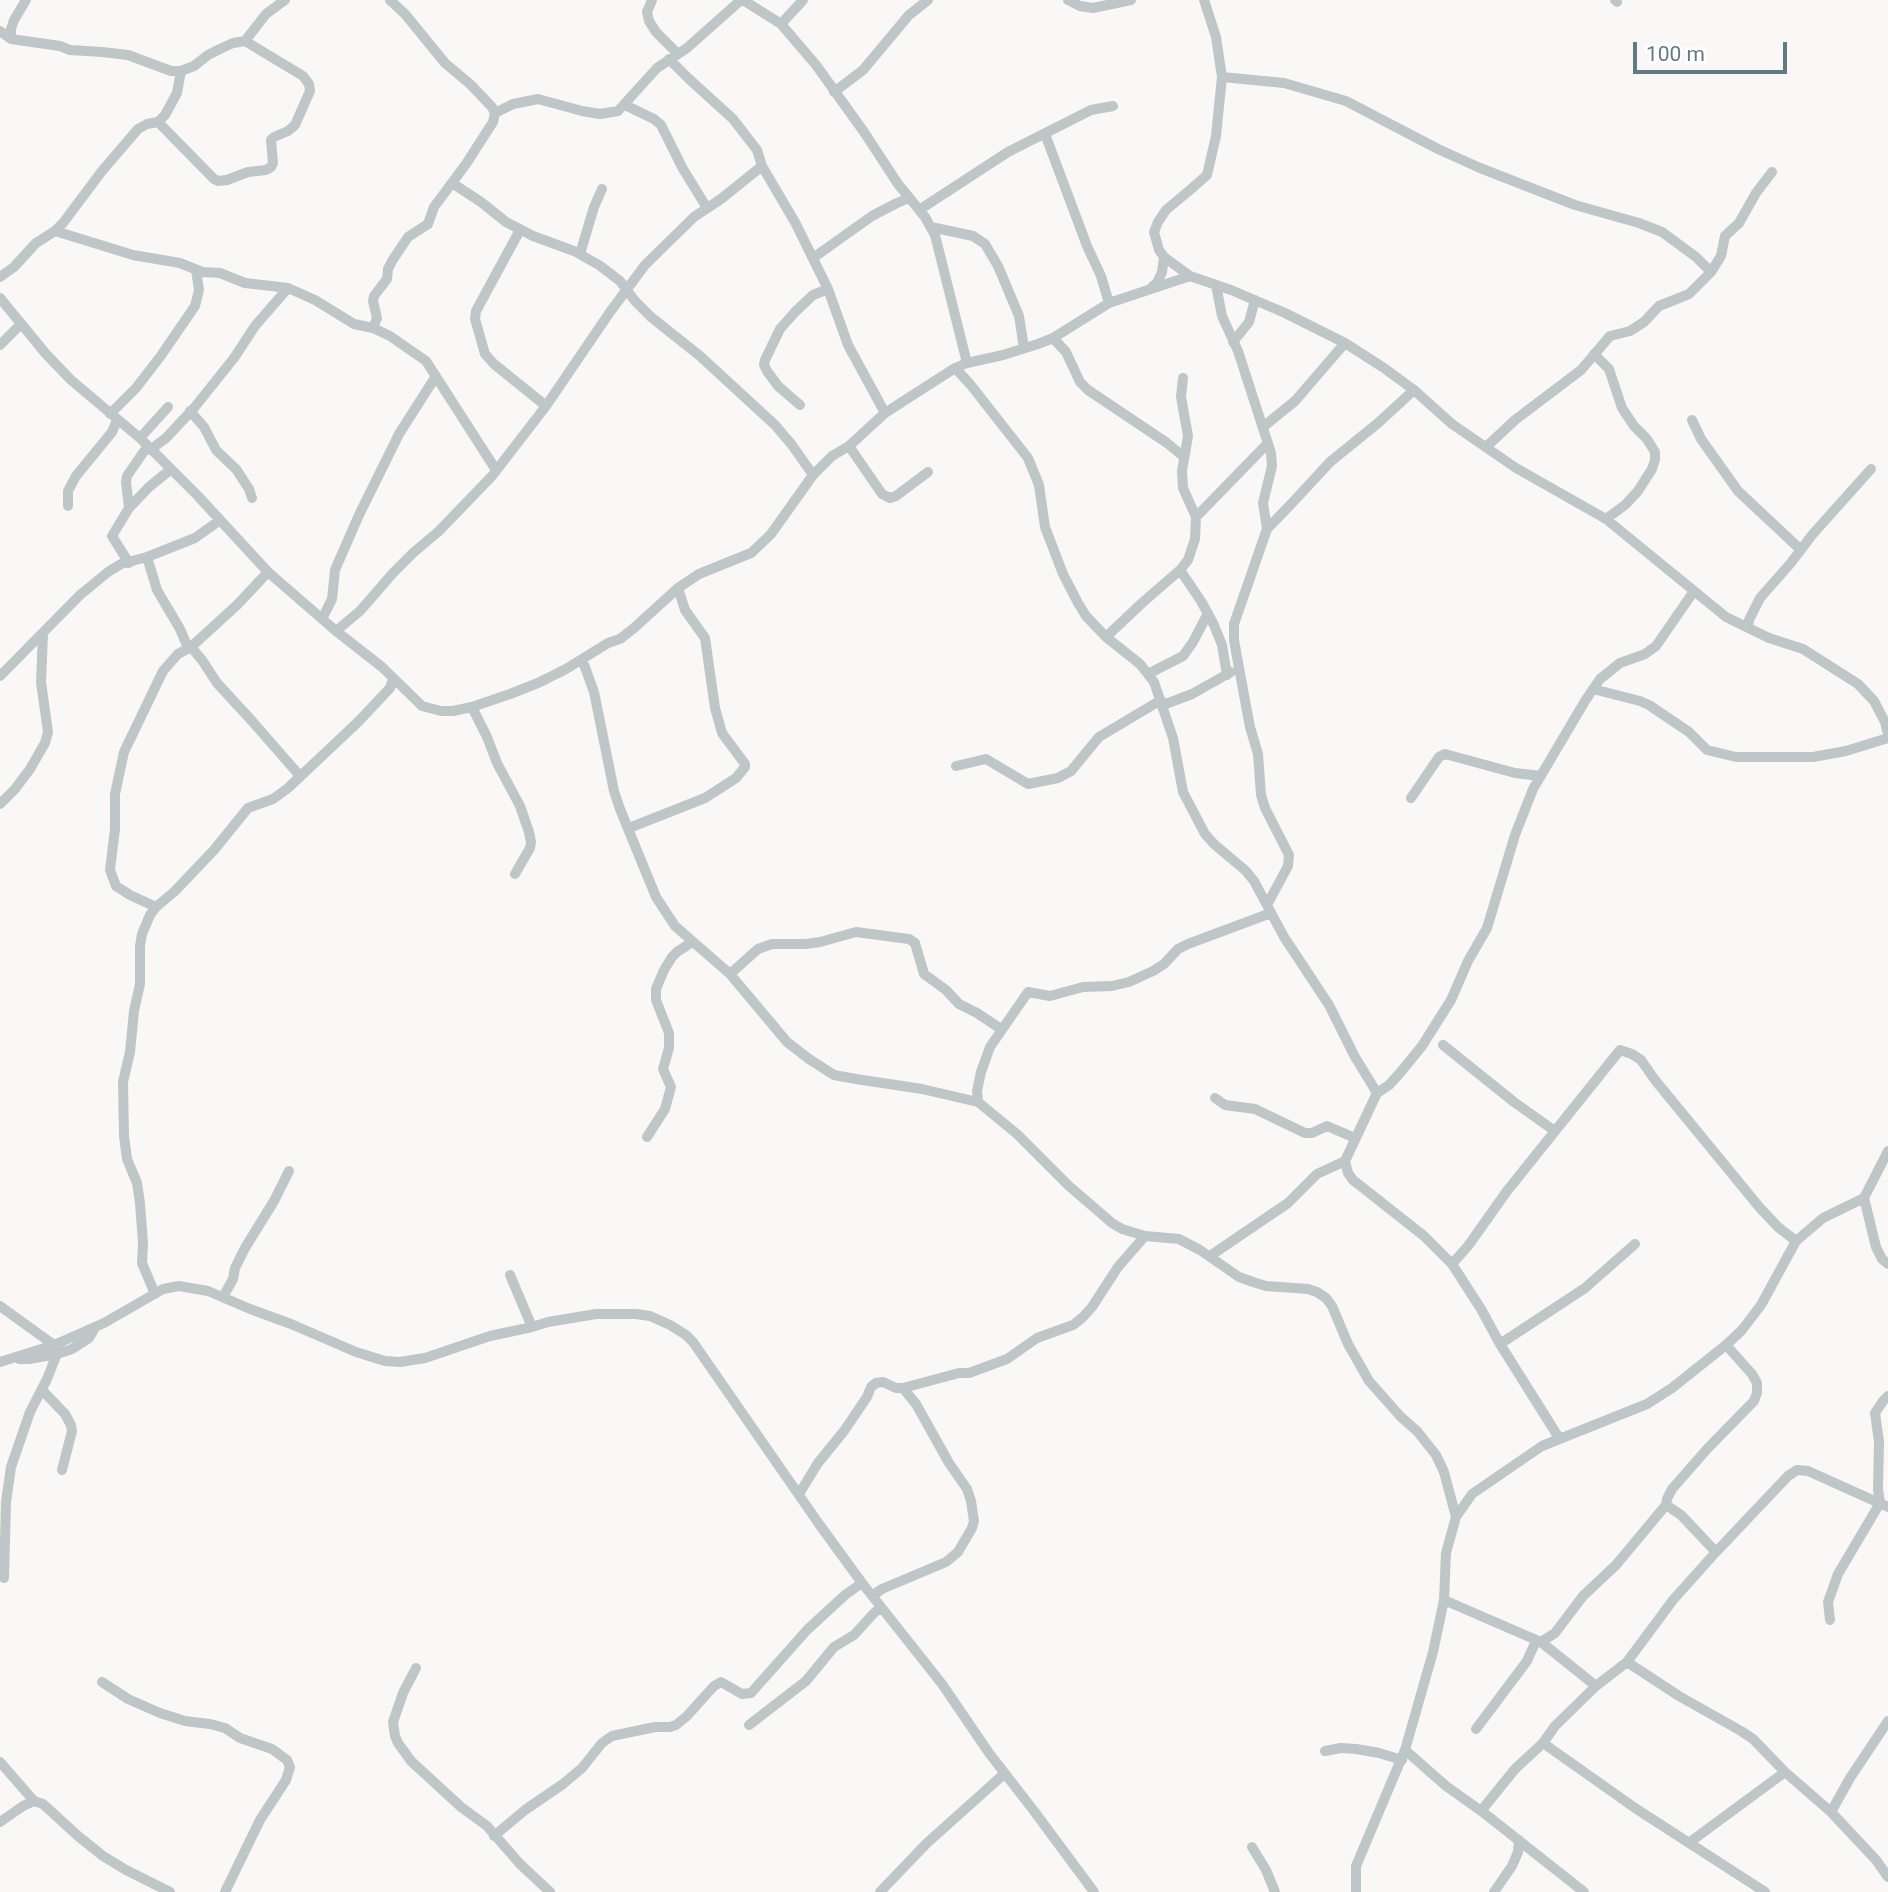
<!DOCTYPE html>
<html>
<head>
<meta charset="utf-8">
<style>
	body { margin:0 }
	#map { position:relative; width:1888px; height:1892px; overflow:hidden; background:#f9f8f6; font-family:Roboto,sans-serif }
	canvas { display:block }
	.scale { position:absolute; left:1633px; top:42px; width:154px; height:32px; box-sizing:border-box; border:4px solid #637a82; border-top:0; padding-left:9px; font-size:21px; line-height:24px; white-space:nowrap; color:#637a82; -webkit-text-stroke:5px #fff; paint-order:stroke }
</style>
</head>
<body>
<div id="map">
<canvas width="1888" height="1892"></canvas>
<div class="scale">100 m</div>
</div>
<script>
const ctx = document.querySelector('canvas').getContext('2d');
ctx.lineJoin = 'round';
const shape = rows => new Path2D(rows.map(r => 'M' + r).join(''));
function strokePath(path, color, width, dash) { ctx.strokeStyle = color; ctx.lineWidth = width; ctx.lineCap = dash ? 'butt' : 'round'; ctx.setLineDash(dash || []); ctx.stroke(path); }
strokePath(shape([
	[652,0,647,12,649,21,656,32,678,54],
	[743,0,781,24,816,65,864,132,898,184,925,217,935,235,967,363],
	[1068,0,1080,6,1093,8,1131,0],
	[1204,0,1216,37,1222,77,1216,136,1207,175,1190,190,1166,210,1158,222,1154,232,1159,250,1164,257,1190,276,1231,290,1285,313,1345,343,1384,368,1414,390,1452,424,1516,468,1606,519,1726,617,1769,638,1803,649,1858,684,1874,701,1885,722,1888,734],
	[1615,0,1617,2],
	[781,24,803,0],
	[0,31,11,39,60,46,70,50,102,52,128,55,171,71,181,71,194,66,208,55,222,48,233,43,245,41,303,76,309,84,310,91,295,125,288,131,274,137,271,140,273,163,271,167,266,170,248,172,227,180,218,181,214,179,158,122],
	[11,39,11,29,14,20,26,0],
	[245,41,266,14,285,0],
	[669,59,688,78,733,119,757,150,762,166,796,224,828,289,848,345,885,413],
	[1222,77,1284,83,1346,101,1438,149,1480,168,1575,205,1639,223,1662,232,1696,257,1711,272],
	[834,92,863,70,909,15,928,0],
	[625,105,654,119,661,125,683,169,707,208],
	[495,113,513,104,538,99,582,111,600,114,618,111,657,68,687,48,741,0],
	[1045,134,1087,246,1101,276,1109,303],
	[452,183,481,202,506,222,533,236,574,251,599,265,620,281,635,301,651,317,700,356,775,425,792,445,813,475],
	[919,210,1008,152,1091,110,1113,106],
	[931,227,973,236,985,244,998,266,1019,316,1024,348],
	[520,230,476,311,475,319,485,354,494,364,546,406],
	[55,231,133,255,180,263,202,272,220,273,245,283,288,288,315,300,354,324,373,328,390,336,426,361,496,470],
	[580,254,594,207,602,189],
	[813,258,872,216,897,203,909,198],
	[0,277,14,267,36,243,55,231,63,223,102,171,138,129,147,124,158,122,165,115,177,93,181,71],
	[1216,285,1222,316,1238,351,1271,453,1272,466,1263,503,1267,529],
	[1152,287,1157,283,1162,272,1164,257],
	[0,298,46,354,71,380,141,439,197,495,268,572,336,631,382,667,422,706,441,711,453,711,472,707,510,694,538,683,566,669,608,643,620,639,634,628,678,588,699,574,751,553,771,534,813,475,832,456,849,446,885,413,955,368,967,363,1003,355,1038,344,1053,338,1109,303,1190,276],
	[373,328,377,318,373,301,374,296,387,279,388,269,392,261,408,237,428,224,434,207,466,164,493,122,495,113,492,107,470,84,445,63,405,14,390,0],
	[1053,338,1066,352,1080,382,1088,390,1167,443,1184,457],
	[1233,342,1249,322,1255,300],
	[0,345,21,324],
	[1594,354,1609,369,1622,408,1634,426,1647,439,1655,452,1655,460,1652,469,1638,491,1625,505,1606,519],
	[955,368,970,384,1028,458,1039,485,1045,527,1063,574,1078,603,1086,616,1106,637,1140,664,1154,682,1173,738,1183,792,1205,834,1214,844,1246,871,1254,881,1284,937,1329,1005,1355,1057,1377,1093,1345,1161,1317,1174,1288,1203,1210,1256],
	[800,405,778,386,767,371,764,365,765,360,780,329,795,312,813,295,828,289],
	[190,411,204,427,216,450,236,469,249,489,252,498],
	[110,414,136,388,160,357,195,306,199,290,196,270],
	[1692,420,1701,439,1738,491,1801,550],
	[1263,427,1295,401,1345,343],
	[140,438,168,407],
	[849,446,882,494,890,498,896,496,928,472],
	[1486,447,1515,420,1581,370,1610,336,1630,331,1644,322,1659,306,1689,294,1711,272,1721,256,1725,236,1739,223,1756,193,1772,172],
	[150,450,166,438,194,408,234,358,255,326,288,288],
	[68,506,68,491,76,476,112,432,117,420],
	[129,508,149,487,170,470],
	[1196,517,1268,443],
	[147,557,157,590,180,629,188,648],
	[129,563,112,536,129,508,126,482,127,476,147,447],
	[1180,570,1201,601,1214,625,1222,645,1227,675],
	[322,619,332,599,335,570,338,563,359,515,399,434,436,376],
	[1748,628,1749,620,1760,598,1790,564,1812,535,1871,469],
	[336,631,360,611,393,573,413,553,439,531,492,476,546,406,610,312,645,265,694,217,721,199,762,166],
	[1106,637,1142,603,1180,570,1188,560,1195,539,1196,517,1183,488,1182,471,1188,436,1181,397,1183,378],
	[191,647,202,660,217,683,252,721,300,776],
	[582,659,594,692,614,791,620,809,656,897,675,926,730,974,787,1042,809,1059,834,1075,856,1079,922,1089,978,1102,1017,1134,1069,1186,1112,1223,1122,1229,1145,1236,1179,1239,1200,1250,1239,1277,1253,1282,1266,1286,1308,1289,1317,1292,1326,1298,1332,1306,1348,1344,1369,1381,1401,1417,1417,1431,1436,1455,1444,1472,1456,1517],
	[1148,674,1183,656,1193,642,1208,613],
	[0,676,80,595,108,572,121,564,147,557,195,538,220,520],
	[1593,689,1640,701,1649,705,1689,732,1707,750,1736,757,1813,757,1846,751,1888,738],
	[1163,705,1192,694,1231,672],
	[472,707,487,737,497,763,520,806,529,832,531,842,530,848,515,874],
	[956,766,986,759,1028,784,1058,778,1071,771,1099,737,1161,700],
	[1411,798,1439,757,1445,754,1515,773,1541,776],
	[0,804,15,789,30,769,45,743,48,732,41,682,43,634],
	[629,828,705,798,736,778,745,767,745,764,722,733,715,708,705,638,685,610,678,588],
	[1267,905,1288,866,1289,855,1265,808,1261,795,1258,754,1250,727,1239,668,1234,640,1234,624,1267,529,1294,501,1330,462,1378,423,1414,390],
	[156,907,130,895,116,886,110,870,115,829,115,794,124,752,163,671,178,654,191,647,237,605,268,572],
	[730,974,758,949,772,944,806,944,820,942,856,932,909,939,915,943,924,974,946,990,959,1004,977,1013,1001,1029],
	[1443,1045,1514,1102,1552,1129,1553,1134],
	[1377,1093,1389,1085,1400,1073,1422,1046,1451,1000,1468,961,1487,928,1515,835,1533,789,1585,701,1600,679,1620,663,1645,654,1656,646,1694,591],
	[1215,1098,1225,1105,1255,1109,1305,1133,1312,1133,1327,1126,1355,1138],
	[978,1102,977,1091,981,1072,990,1047,1028,992,1050,996,1083,987,1112,986,1129,982,1153,971,1164,964,1178,949,1188,944,1271,913],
	[647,1137,665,1109,671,1087,663,1069,669,1048,669,1033,656,1000,656,989,664,970,672,957,677,952,692,942],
	[1345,1161,1348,1173,1353,1180,1424,1236,1452,1264,1481,1309,1500,1344,1559,1438],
	[1864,1198,1876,1247,1882,1259,1888,1264],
	[1452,1264,1468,1246,1507,1191,1620,1050,1632,1054,1641,1060,1655,1080,1760,1208,1778,1227,1796,1241],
	[510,1275,532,1327],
	[155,1294,142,1263,143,1243,140,1203,137,1183,127,1159,124,1136,123,1082,130,1052,134,1011,140,984,140,946,142,934,150,915,156,907,174,892,214,850,248,808,273,799,288,788,359,721,390,688,393,679],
	[223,1297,233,1279,235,1268,245,1248,274,1201,289,1171],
	[0,1306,54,1345],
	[1500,1344,1585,1288,1635,1244],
	[19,1359,29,1359,57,1354,72,1349,89,1338,95,1328],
	[0,1362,54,1345,104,1323,163,1289,179,1286,208,1291,250,1309,291,1324,356,1352,385,1361,400,1362,425,1358,490,1336,532,1327,548,1322,596,1314,636,1314,650,1316,670,1325,686,1335,693,1342,819,1524,862,1583,942,1684,989,1753,1034,1811,1094,1892],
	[42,1390,65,1414,71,1425,72,1431,62,1470],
	[799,1494,818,1463,844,1431,867,1397,871,1387,876,1383,883,1382,896,1388,903,1388,959,1373,969,1373,1007,1359,1037,1338,1073,1325,1082,1318,1092,1307,1118,1267,1145,1236],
	[1666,1505,1667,1499,1672,1489,1708,1448,1754,1401,1757,1393,1757,1383,1752,1374,1726,1345],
	[4,1578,6,1502,11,1467,30,1412,47,1379,57,1354],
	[873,1595,882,1589,946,1562,958,1552,972,1528,974,1521,971,1501,967,1489,949,1463,916,1404,903,1388],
	[1444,1600,1541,1642,1555,1633,1583,1596,1616,1565,1666,1505,1681,1515,1716,1552],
	[1830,1620,1828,1602,1838,1574,1880,1503,1878,1489,1879,1442,1875,1413,1883,1401,1888,1396],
	[1541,1642,1596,1686],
	[1627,1662,1679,1696,1741,1731,1753,1739,1785,1772,1831,1812,1876,1860,1888,1877],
	[416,1668,403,1693,393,1722,395,1736,398,1743,411,1761,461,1807,487,1826,520,1864,550,1892],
	[102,1682,128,1699,160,1713,185,1721,210,1724,225,1728,240,1738,272,1749,287,1760,290,1767,286,1780,260,1820,225,1892],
	[749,1725,806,1681,834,1647,854,1635,874,1613,881,1607],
	[1476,1729,1527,1661,1536,1641],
	[1543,1743,1635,1808,1765,1892],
	[1405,1750,1446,1786,1484,1813,1584,1892],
	[1325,1751,1341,1748,1356,1749,1379,1753,1402,1760],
	[0,1762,34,1801],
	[1481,1811,1515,1769,1543,1743,1555,1726,1596,1686,1627,1662,1673,1600,1716,1552,1788,1476,1797,1470,1808,1471,1888,1507],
	[1831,1812,1850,1778,1888,1721],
	[0,1822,23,1806,34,1801,43,1804,78,1836,103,1856,126,1870,170,1892],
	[494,1836,525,1810,563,1784,582,1768,602,1743,612,1736,655,1727,670,1727,676,1725,687,1716,714,1686,721,1682,742,1694,751,1693,807,1630,845,1595,862,1583],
	[1690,1842,1785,1772],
	[1252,1847,1266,1870,1275,1892],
	[880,1892,927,1843,1004,1774],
	[1356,1892,1356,1866,1405,1750,1433,1652,1444,1600,1446,1553,1456,1517,1472,1494,1542,1446,1647,1404,1672,1388,1726,1345,1742,1330,1761,1305,1796,1241,1823,1218,1864,1198,1888,1151],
	[1494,1892,1512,1866,1518,1852,1519,1840]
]), '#bfc6c8', 10);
</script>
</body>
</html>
